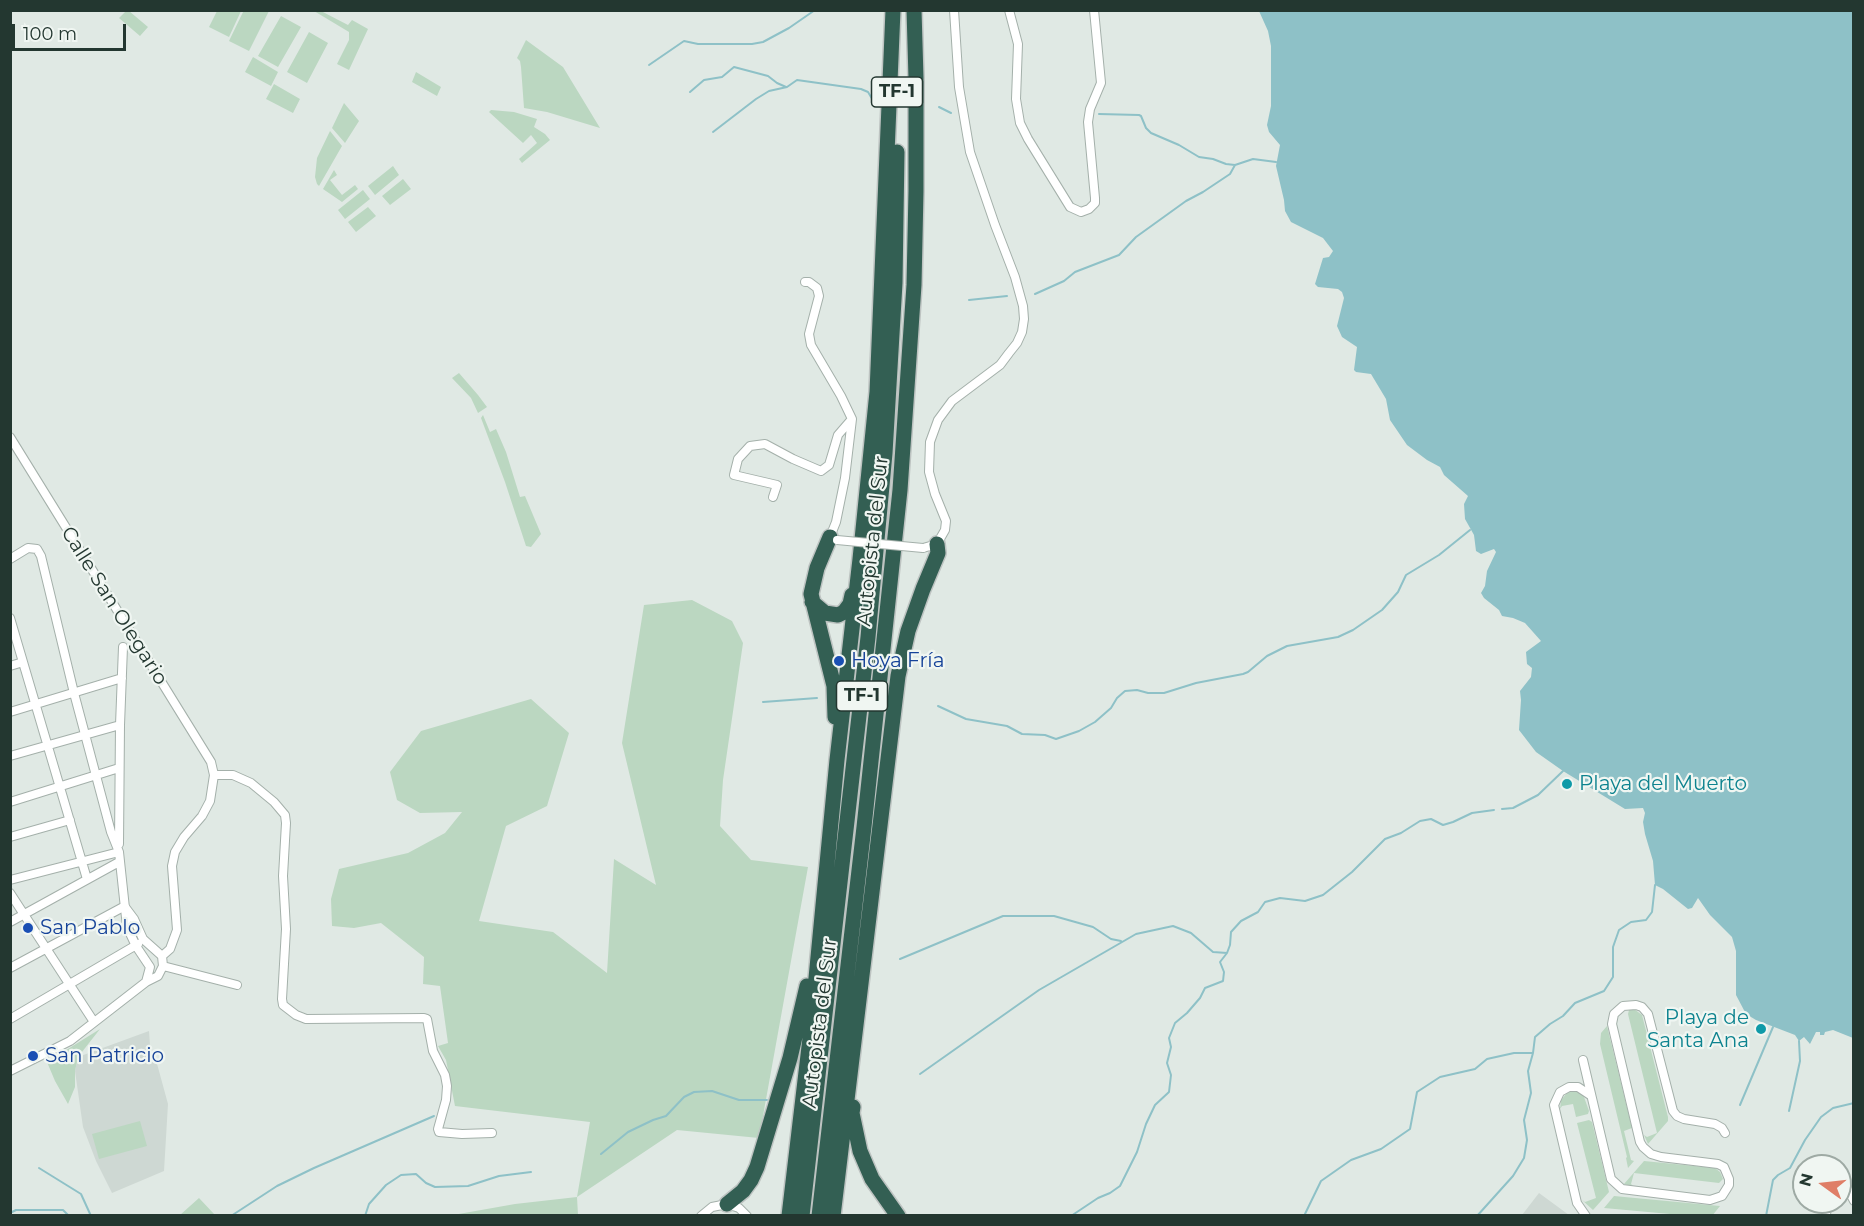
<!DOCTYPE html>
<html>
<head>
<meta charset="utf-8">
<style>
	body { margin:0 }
	#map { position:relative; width:1864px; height:1226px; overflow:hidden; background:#e0e9e4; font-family:Montserrat,sans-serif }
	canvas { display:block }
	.frame { position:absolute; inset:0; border:12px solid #233730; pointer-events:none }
	.north { position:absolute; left:1792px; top:1154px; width:60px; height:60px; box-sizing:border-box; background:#f0f6f2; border:2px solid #9eaaa4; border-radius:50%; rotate:285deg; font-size:16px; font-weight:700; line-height:24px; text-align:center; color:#233730 }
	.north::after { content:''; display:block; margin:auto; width:21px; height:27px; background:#df7e67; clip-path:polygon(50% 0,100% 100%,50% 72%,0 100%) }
	.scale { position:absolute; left:12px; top:24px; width:114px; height:27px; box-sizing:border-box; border:3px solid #233730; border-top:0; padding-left:8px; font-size:18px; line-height:21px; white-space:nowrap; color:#233730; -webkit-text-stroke:4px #f0f6f2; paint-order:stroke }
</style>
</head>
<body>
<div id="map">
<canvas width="1864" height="1226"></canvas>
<div class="frame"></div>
<div class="north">N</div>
<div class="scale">100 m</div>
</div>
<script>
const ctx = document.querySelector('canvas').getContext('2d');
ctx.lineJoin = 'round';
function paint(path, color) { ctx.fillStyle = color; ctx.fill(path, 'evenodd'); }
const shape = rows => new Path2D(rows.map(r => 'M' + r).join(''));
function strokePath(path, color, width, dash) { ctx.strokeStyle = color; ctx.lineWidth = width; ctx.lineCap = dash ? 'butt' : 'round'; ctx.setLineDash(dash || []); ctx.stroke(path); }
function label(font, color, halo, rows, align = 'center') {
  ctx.font = font + ' Montserrat,sans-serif'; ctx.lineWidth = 4.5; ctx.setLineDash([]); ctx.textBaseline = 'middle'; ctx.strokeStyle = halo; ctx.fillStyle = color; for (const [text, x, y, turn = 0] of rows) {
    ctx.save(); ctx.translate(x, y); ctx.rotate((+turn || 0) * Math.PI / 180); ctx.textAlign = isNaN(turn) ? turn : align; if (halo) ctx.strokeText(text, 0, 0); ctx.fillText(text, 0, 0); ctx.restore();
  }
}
paint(shape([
	[149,1031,150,1045,156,1060,168,1104,164,1171,112,1193,96,1161,83,1127,75,1071,78,1057],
	[1539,1193,1569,1215,1522,1215]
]), '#ced8d3');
paint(shape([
	[244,10,269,11,249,51,229,41],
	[126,11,129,11,148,27,140,36,119,18],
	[217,11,241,11,229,37,209,27],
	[314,11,321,11,348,25,352,20,368,29,349,70,337,64,349,40,349,32],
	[281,16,301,27,278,67,258,56],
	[309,32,328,43,307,83,287,72],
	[526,40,563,67,600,128,547,112,524,108,521,67,520,61,517,58],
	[253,57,278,72,271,86,245,72],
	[416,72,441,87,437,96,412,82],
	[274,84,300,99,293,113,266,99],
	[344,103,359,121,345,143,332,128],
	[491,110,514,112,537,119,534,127,545,134,550,140,522,163,519,159,537,143,531,135,523,143,489,112],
	[330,131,342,146,319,186,317,184,315,177,317,158],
	[393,166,399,175,375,195,368,186],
	[334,170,337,175,330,180,342,195,355,185,358,189,342,202,323,189],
	[403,179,411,189,390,205,382,196],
	[363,190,370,199,345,219,338,210],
	[368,207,376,216,356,232,348,222],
	[459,373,478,395,487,407,478,413,471,398,452,378],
	[483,415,490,432,496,429,506,452,520,497,525,496,541,534,531,547,526,546,505,482,481,418],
	[692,600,732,621,743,643,723,780,720,826,751,860,808,867,759,1138,677,1130,577,1197,578,1215,453,1215,515,1204,577,1197,590,1122,455,1106,446,1060,438,1046,448,1043,440,986,423,984,424,957,381,923,354,928,332,926,331,899,339,869,408,853,445,833,462,812,420,813,397,800,390,772,421,731,531,699,569,733,547,806,506,826,479,921,553,932,607,973,614,859,656,885,622,743,644,605],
	[1634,1009,1642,1015,1668,1117,1668,1121,1648,1144,1644,1135,1647,1137,1657,1133,1628,1014,1629,1010],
	[1607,1026,1632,1128,1624,1131,1631,1160,1634,1161,1628,1168,1626,1158,1627,1157,1600,1044,1601,1033],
	[100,1029,78,1057,75,1071,75,1087,68,1104,55,1081,47,1062],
	[1572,1091,1581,1093,1584,1097,1589,1111,1588,1114,1576,1117,1573,1104,1562,1106,1560,1109,1561,1100,1567,1093],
	[1589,1120,1592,1122,1609,1192,1593,1210,1582,1200,1585,1202,1596,1198,1577,1123],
	[140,1121,147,1146,99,1159,92,1134],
	[1644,1161,1715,1168,1720,1172,1723,1179,1719,1183,1634,1173,1631,1184,1634,1187,1624,1184],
	[1614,1196,1720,1206,1712,1216,1681,1215,1604,1208],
	[199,1198,215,1215,180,1215]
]), '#bbd7c1');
paint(shape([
	[1259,11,1853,11,1853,1038,1833,1030,1825,1032,1824,1035,1820,1035,1820,1032,1816,1032,1810,1044,1804,1037,1799,1041,1795,1035,1756,1020,1746,1014,1736,995,1736,951,1732,937,1710,915,1698,898,1692,908,1688,909,1663,889,1655,885,1653,861,1645,834,1643,822,1645,813,1643,808,1625,809,1563,771,1536,752,1519,730,1521,700,1520,691,1531,677,1532,668,1527,664,1526,652,1541,641,1525,623,1513,618,1502,616,1499,610,1484,598,1481,593,1485,586,1487,571,1496,552,1494,549,1481,554,1476,551,1474,535,1465,519,1464,504,1468,496,1444,475,1440,467,1427,460,1407,445,1390,420,1386,399,1371,374,1356,372,1354,370,1357,347,1342,337,1337,326,1344,298,1342,292,1338,289,1318,287,1315,284,1323,258,1329,257,1333,251,1323,238,1291,222,1285,211,1284,200,1276,166,1280,145,1269,132,1267,125,1271,106,1271,46,1268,31]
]), '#8ec1c7');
strokePath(shape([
	[649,65,684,41,698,44,752,44,763,42,789,28,815,10],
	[690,92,704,80,722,77,734,67,768,76,777,83,786,87],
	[939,107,951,113],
	[1099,114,1139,115,1141,116,1146,128,1151,133,1179,145,1199,157,1213,159,1226,164,1235,165,1253,159,1276,162],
	[713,132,756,99,769,91,787,87,797,80,861,89,868,92,874,102],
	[1035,294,1064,281,1075,272,1119,255,1136,237,1186,201,1203,192,1230,174,1235,165],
	[969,300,1007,296],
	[763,702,817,698],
	[938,706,966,719,1007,726,1022,734,1045,735,1056,739,1079,731,1095,722,1111,708,1117,698,1125,691,1137,690,1148,693,1164,693,1196,683,1243,674,1248,672,1267,656,1287,646,1338,637,1353,630,1382,610,1398,592,1406,575,1439,555,1470,530],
	[1502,809,1513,808,1538,795,1563,771],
	[900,959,1003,916,1054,916,1093,927,1111,939,1121,941],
	[920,1074,1039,990,1136,934,1173,926,1191,933,1213,952,1227,953,1230,945,1231,932,1241,921,1258,912,1265,902,1280,898,1305,901,1323,895,1352,872,1385,839,1401,833,1420,821,1431,819,1443,825,1453,822,1472,813,1494,810],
	[1740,1105,1773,1027],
	[1789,1111,1800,1061,1799,1041],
	[601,1154,628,1132,653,1120,666,1116,684,1097,694,1092,712,1091,739,1100,767,1100],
	[39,1168,81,1194,91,1216],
	[10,1213,16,1210,63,1210,69,1216],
	[231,1216,277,1186,314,1168,434,1116],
	[365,1216,369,1204,386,1185,401,1175,416,1174,426,1183,435,1187,468,1186,499,1176,531,1172],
	[1071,1216,1098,1198,1110,1193,1120,1186,1137,1152,1146,1124,1155,1105,1169,1092,1171,1075,1167,1063,1171,1047,1169,1038,1175,1023,1187,1013,1200,998,1205,988,1223,981,1224,972,1220,962,1227,953],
	[1304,1216,1321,1181,1351,1160,1381,1149,1410,1129,1417,1092,1440,1077,1475,1069,1487,1059,1514,1053,1533,1053],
	[1477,1216,1513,1176,1524,1158,1527,1140,1524,1120,1531,1093,1528,1071,1533,1053,1535,1037,1550,1024,1563,1016,1575,1003,1604,991,1613,977,1613,947,1619,930,1631,922,1646,920,1652,912,1655,885],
	[1766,1216,1773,1180,1778,1175,1790,1168,1805,1140,1821,1117,1833,1108,1854,1103]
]), '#8ec1c7', 2);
const street = shape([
	[1009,10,1018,44,1016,99,1020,123,1028,139,1070,207,1081,212,1089,209,1095,203,1095,198,1088,122,1090,109,1101,83,1094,10],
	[805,282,809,282,817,288,819,296,809,334,811,345,841,396,852,419,845,478,836,522,830,537,832,538],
	[10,437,211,762,214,775,210,801,202,816,184,837,175,852,172,866,177,930,170,949,162,956],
	[773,497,777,485,734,475,738,459,750,446,765,444,793,459,821,471,829,465,838,435,851,420],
	[923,548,937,544,945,530,946,521,935,494,929,472,930,442,938,420,952,401,1000,365,1009,353,1017,343,1022,332,1024,319,1023,306,1015,277,995,225,970,152,959,87,954,10],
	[10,559,28,548,37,549,41,556,74,693,111,832,119,852,127,927,136,946,150,967,146,982],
	[10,618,87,879],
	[10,666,23,662],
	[10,712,122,678],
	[10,756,120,725],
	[214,775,233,775,251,783,274,802,285,815,286,823,283,876,286,929,282,999,283,1005,296,1015,306,1019,424,1018,427,1019,433,1051,445,1075,447,1086,446,1100,438,1129,439,1132,462,1134,492,1133],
	[10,802,119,768],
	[10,837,70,820],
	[119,844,120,725,123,647],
	[10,880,119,852],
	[10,893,94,1022],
	[10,922,119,862],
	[163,966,237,985],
	[10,968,125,906],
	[10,1019,138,944],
	[1583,1060,1611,1179,1622,1189,1710,1200,1722,1196,1729,1185,1729,1179,1724,1167,1718,1164,1661,1157,1651,1154,1643,1147,1640,1142,1612,1024,1614,1014,1623,1006,1636,1005,1642,1007,1648,1014,1673,1111,1677,1116,1684,1119,1715,1124,1722,1128,1725,1133],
	[10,1071,70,1041,146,982,158,976,163,966,162,956,143,939,134,919,125,907],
	[1840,1174,1854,1201],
	[701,1216,712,1207,727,1204,739,1208,747,1216],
	[1586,1216,1577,1203,1554,1105,1560,1092,1569,1087,1578,1087,1590,1095],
	[1826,1216,1827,1202]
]);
const highway = shape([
	[830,537,817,568,811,594,834,686,835,717],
	[812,602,825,613,838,615,844,612,850,604,852,595],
	[853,1107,852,1113,860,1151,872,1179,898,1216],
	[727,1204,743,1191,751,1180,757,1167,790,1058,807,986],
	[789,1216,811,1030,837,760,860,559,877,392,893,10],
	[802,1216,868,637,885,453,895,283,897,152],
	[819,1216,864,827,900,490,914,285,916,191,916,78,914,10],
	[833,1216,898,676,908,631,923,589,938,553,937,544]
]);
strokePath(street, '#a4b0aa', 10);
strokePath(highway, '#bdc3c1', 18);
strokePath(street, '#fff', 8);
strokePath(highway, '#335f53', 15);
const streetBridge = shape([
	[837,540,923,548]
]);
strokePath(streetBridge, '#a4b0aa', 10, []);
strokePath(streetBridge, '#fff', 8);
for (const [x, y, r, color] of [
	[839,661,6,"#1a4fb4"],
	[1567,784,6,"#0f9aa8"],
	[28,928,6,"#1a4fb4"],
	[1761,1029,6,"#0f9aa8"],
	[33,1056,6,"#1a4fb4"]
]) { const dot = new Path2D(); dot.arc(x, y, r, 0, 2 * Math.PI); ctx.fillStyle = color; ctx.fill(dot); strokePath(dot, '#f0f6f2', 2); }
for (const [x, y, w] of [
	[897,92,51],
	[862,696,51]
]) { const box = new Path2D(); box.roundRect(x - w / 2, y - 15, w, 30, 4.5); ctx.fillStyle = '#f0f6f2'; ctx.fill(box); strokePath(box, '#233730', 1.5); }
label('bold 18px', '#233730', null, [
	["TF-1",897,92],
	["TF-1",862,696]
]);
label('20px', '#233730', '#f0f6f2', [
	["Autopista del Sur",873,541,-84],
	["Calle San Olegario",114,606,58],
	["Autopista del Sur",820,1023,-83]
]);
label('20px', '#164399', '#f0f6f2', [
	["Hoya Fría",851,661],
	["San Pablo",40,928],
	["San Patricio",45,1056]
], 'left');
label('20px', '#0d838f', '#f0f6f2', [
	["Playa del Muerto",1579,784],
	["Playa de",1749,1018,"right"],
	["Santa Ana",1749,1041,"right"]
], 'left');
</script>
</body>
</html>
